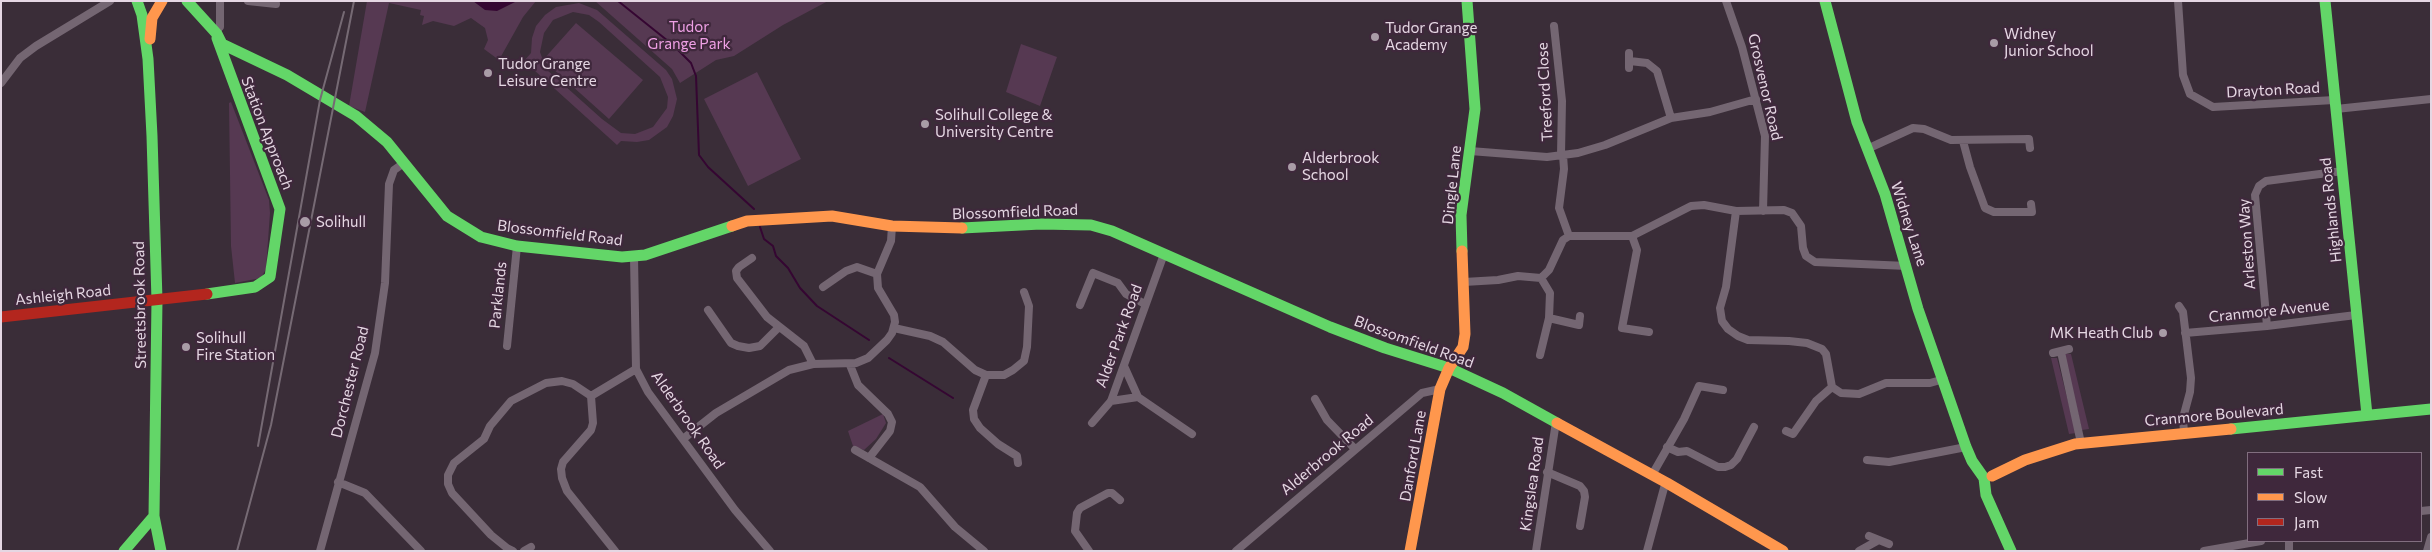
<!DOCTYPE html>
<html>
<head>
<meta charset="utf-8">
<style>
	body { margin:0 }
	#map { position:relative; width:2432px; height:552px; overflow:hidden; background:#3a2d38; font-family:Commissioner,sans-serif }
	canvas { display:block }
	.frame { position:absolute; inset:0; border:2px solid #e5d7e3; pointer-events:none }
	.legend { position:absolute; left:2247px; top:452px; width:175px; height:90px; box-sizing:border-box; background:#3f283c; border:1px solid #816e7f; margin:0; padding:6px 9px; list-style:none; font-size:15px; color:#e5d7e3 }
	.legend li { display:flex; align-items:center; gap:10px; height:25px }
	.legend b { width:25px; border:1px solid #816e7f }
</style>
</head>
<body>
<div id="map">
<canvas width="2432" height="552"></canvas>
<div class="frame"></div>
<ul class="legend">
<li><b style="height:6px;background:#63d668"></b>Fast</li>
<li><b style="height:6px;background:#ff974d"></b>Slow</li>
<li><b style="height:6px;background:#b3261e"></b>Jam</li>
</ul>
</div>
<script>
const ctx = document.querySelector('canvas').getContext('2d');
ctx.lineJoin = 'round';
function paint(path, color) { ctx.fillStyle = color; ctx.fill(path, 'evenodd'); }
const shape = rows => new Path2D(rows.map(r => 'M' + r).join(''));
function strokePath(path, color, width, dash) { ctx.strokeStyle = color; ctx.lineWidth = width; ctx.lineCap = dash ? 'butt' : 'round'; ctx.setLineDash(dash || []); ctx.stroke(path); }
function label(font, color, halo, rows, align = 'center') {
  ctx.font = font + ' Commissioner,sans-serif'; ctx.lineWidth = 4.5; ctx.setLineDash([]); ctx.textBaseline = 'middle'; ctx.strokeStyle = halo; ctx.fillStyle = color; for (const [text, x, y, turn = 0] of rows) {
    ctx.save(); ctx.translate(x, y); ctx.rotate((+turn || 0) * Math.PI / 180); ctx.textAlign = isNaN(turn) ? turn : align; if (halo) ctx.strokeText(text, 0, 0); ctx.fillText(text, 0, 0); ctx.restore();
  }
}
paint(shape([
	[367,1,536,1,523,17,499,60,484,49,488,40,485,28,471,18,454,26,433,21,422,25,424,16,420,15,421,10,389,3,365,112,349,106],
	[595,1,828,1,783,25,734,56,716,60,680,83,672,69],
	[579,3,597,10,666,70,672,79,677,99,673,116,667,127,649,140,637,142,621,141,617,145,524,61,531,53,532,38,536,26,545,15,556,7],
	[573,12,589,15,599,22,660,77,668,97,667,108,653,127,635,134,621,133,602,119,546,69,540,52,544,33,553,20],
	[576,23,643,80,609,119,543,60],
	[1021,44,1057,57,1040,106,1006,92],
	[757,72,801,159,748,186,704,99],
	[231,102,269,200,270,213,266,269,261,278,235,283,231,246,229,103],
	[2064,354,2071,354,2089,429,2082,430],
	[2051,358,2057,358,2076,433,2069,434],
	[883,414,886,423,876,439,864,450,853,446,848,431]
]), '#563952');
paint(shape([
	[473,1,495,2,517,1,497,11,485,10]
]), '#350632');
strokePath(shape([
	[618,1,673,45,691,63,696,76,699,155,708,167,754,209],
	[760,227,764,239,773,246,776,256,788,268,800,288,817,306,869,340],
	[889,358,953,398]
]), '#350632', 2);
strokePath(shape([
	[248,1,276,4],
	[1726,1,1742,47,1765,136,1763,211],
	[2178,1,2183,75,2190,94,2213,107,2334,100],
	[1554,26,1562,101,1561,155],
	[215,32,220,27,220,1],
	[1629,53,1629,68],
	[1630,61,1647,63,1657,71,1671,118],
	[1,83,20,58,36,46,110,1],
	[2336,109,2431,99],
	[1963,141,1970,167,1985,208,1994,212,2032,212,2031,204],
	[1867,149,1913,128,1924,129,1951,140,2029,139,2030,148],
	[1470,151,1547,157,1578,153,1605,145,1671,118,1710,112,1756,99],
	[1563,155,1564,169,1559,208,1569,236],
	[1736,211,1726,287,1720,308,1722,321,1728,329,1738,336,1748,340,1789,341,1807,343,1822,349,1826,354,1832,387,1841,393,1859,394,1886,383,1930,383,1944,379],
	[1632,236,1637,250,1622,328,1649,332],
	[634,257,636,369,648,392,735,510,770,551],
	[752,258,739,267,736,271,737,278,767,317,804,346,813,364],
	[1464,282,1498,280,1518,276,1541,278,1549,270,1563,240,1569,236,1632,236,1691,206,1704,205,1736,211,1784,210,1792,213,1801,226,1803,248,1806,256,1815,262,1907,266],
	[823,287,846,271,857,267,877,274],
	[1080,305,1093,273,1118,283,1126,294,1145,304],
	[2179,306,2183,312,2191,378,2190,392,2183,418,2184,433],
	[708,310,731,343,738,346,749,348,760,346,779,327],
	[1549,318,1579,325,1580,316],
	[2267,326,2255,195,2259,186,2266,181,2343,171],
	[894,328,930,336,943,342,975,370,986,375,1004,375,1013,370,1024,361,1027,347,1029,306,1024,292],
	[2185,333,2267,326,2356,315],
	[507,346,517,246],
	[2061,352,2081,443],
	[2053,353,2069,349],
	[1540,355,1549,318,1550,293,1541,278],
	[850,365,858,385,888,414,892,422,890,431,869,458],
	[1124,366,1138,397,1192,434],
	[986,375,973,410,974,419,980,428,998,444,1017,456,1018,463],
	[591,396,593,423,591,430,563,462,561,469,562,478,567,491,615,551],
	[1315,399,1327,420,1355,449],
	[1111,401,1138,397],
	[1092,423,1111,401,1164,254],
	[1786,431,1793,434,1816,401,1832,387],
	[683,439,716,413,789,370,813,364,856,363,868,358,887,340,892,333,895,322,894,315,878,288,877,274,891,241,892,226],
	[1667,447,1678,452,1687,451,1718,467,1725,467,1731,465,1737,459,1754,427],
	[855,450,920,487,955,527,984,551],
	[1867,460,1889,462,1966,447],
	[1547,472,1580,486,1584,491,1585,497,1580,526],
	[1652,475,1684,419,1699,386,1723,390],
	[338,482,365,493,421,551],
	[2421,511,2431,510],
	[1869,536,1889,544],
	[2289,541,2289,551],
	[320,551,375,353,385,283,389,184,394,170,404,163],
	[513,551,507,548,491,535,452,493,448,484,448,475,454,463,484,439,490,426,511,401,546,383,562,381,573,384,591,396,636,369],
	[524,551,531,547],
	[1089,551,1075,531,1077,513,1080,508,1108,493,1112,493,1120,500],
	[1236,551,1422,393,1440,389],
	[1536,551,1556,422],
	[1647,551,1664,488,1667,483],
	[1859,551,1877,541],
	[2204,551,2261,541],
	[2427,551,2431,537]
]), '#746672', 8);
strokePath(shape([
	[137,1,142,15,148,59,152,136,157,300,154,516,161,551],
	[187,1,217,34,222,44,287,75,356,116,387,142,447,216,481,237,517,246,622,257,645,255,732,226],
	[1825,1,1857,122,1885,194,1918,309,1966,447,1972,461,1984,478],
	[2325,1,2367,415],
	[962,228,1041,224,1091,225,1112,231,1330,327,1385,348,1449,368,1503,393,1557,423],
	[1462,251,1461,215,1475,109,1467,1],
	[207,294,255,287,270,277,280,209,217,38],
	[2231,429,2431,409],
	[1984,478,1986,495,2011,551],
	[124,551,154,516]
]), '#63d668', 11);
strokePath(shape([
	[150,39,152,18,162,1],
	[732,226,747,221,832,216,892,226,962,228],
	[1557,423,1667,483,1783,551],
	[1992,476,2025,460,2075,444,2231,429],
	[1410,551,1440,389,1449,368,1463,347,1465,334,1462,251]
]), '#ff974d', 11);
strokePath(shape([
	[1,317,207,294]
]), '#b3261e', 11);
strokePath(shape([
	[258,446,320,100,344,12],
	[237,551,271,425,354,1]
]), '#766a74', 2);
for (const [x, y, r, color] of [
	[1375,37,5,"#a99ca7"],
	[1994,43,5,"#a99ca7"],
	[488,73,5,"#a99ca7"],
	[925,124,5,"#a99ca7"],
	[1292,167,5,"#a99ca7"],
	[305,222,6,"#a99ca7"],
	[2163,333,5,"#a99ca7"],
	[186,347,5,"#a99ca7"]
]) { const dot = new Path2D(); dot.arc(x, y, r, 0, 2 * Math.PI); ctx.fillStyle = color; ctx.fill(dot); strokePath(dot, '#3f283c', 2); }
label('15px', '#efa0e5', '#3f283c', [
	["Tudor",689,27],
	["Grange Park",689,44]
]);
label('15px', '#e5d7e3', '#3f283c', [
	["Tudor Grange",1385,28],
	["Academy",1385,45],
	["Widney",2004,34],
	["Junior School",2004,51],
	["Tudor Grange",498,64],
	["Leisure Centre",498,81],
	["Solihull College &",935,115],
	["University Centre",935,132],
	["Alderbrook",1302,158],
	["School",1302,175],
	["Solihull",316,222],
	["MK Heath Club",2153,333,"right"],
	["Solihull",196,338],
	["Fire Station",196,355]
], 'left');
label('15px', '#e5d7e3', '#3f283c', [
	["Grosvenor Road",1765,87,77],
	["Drayton Road",2273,90,-3],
	["Treeford Close",1545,92,-93],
	["Station Approach",267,133,69],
	["Dingle Lane",1452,185,-84],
	["Highlands Road",2331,210,-96],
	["Blossomfield Road",1015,212,-2],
	["Widney Lane",1909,224,72],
	["Blossomfield Road",560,233,7],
	["Arleston Way",2247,244,-94],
	["Ashleigh Road",63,295,-6],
	["Parklands",498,295,-84],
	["Streetsbrook Road",140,305,-91],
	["Cranmore Avenue",2269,311,-6],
	["Alder Park Road",1119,336,-70],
	["Blossomfield Road",1414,342,20],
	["Dorchester Road",350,382,-76],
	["Cranmore Boulevard",2214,415,-5],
	["Alderbrook Road",688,420,55],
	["Alderbrook Road",1327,455,-40],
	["Danford Lane",1413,456,-80],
	["Kingslea Road",1532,484,-82]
]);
</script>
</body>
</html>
